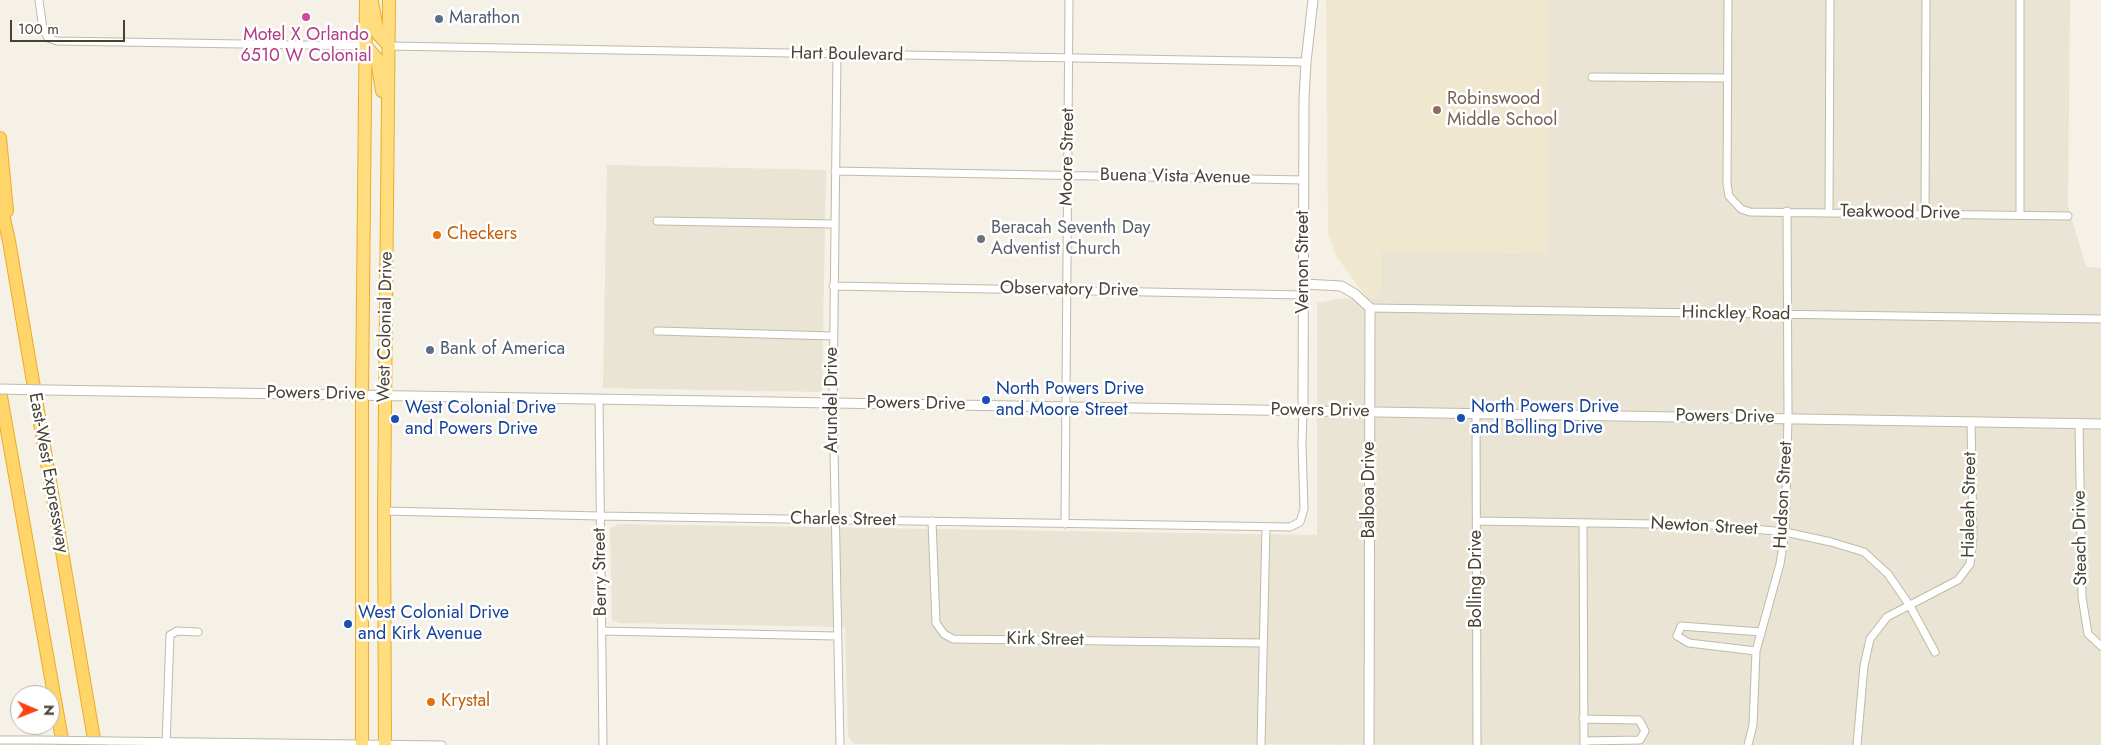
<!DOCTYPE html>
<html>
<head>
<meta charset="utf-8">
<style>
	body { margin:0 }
	#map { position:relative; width:2101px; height:745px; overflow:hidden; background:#f5f1e7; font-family:Jost,sans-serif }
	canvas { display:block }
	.north { position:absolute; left:10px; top:685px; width:50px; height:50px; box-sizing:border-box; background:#fff; border:1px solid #b6b3ae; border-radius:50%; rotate:91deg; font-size:14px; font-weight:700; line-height:20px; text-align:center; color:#484235 }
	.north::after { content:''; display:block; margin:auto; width:18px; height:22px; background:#ff4314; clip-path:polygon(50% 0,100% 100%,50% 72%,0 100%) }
	.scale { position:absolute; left:10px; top:20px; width:115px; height:22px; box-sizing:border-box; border:2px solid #484235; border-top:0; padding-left:6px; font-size:15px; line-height:18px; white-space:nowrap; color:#484235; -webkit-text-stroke:4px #fff; paint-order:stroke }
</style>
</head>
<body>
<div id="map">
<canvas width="2101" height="745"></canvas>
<div class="north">N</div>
<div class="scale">100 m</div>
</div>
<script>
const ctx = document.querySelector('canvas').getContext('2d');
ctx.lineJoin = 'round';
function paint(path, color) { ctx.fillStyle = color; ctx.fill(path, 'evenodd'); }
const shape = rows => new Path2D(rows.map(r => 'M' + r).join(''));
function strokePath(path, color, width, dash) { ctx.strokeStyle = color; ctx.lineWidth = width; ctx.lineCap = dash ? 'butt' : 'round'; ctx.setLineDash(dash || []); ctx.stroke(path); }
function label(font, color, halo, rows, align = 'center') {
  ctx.font = font + ' Jost,sans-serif'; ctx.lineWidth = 5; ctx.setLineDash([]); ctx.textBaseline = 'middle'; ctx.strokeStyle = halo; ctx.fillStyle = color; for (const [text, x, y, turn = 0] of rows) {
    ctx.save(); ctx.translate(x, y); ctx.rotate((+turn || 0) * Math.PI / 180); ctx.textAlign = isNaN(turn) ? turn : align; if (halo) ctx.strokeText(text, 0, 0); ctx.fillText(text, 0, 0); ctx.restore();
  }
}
paint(shape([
	[1548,0,2070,0,2068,206,2086,267,2101,268,2101,745,857,744,852,743,848,735,845,627,620,623,612,620,610,530,612,527,618,524,1317,535,1317,303,1339,299,1380,297,1381,251,1547,253],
	[607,165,826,170,822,392,603,388]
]), '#e9e4d4');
paint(shape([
	[1326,0,1548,0,1547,253,1381,251,1380,297,1367,298,1336,256,1328,233]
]), '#efe8cf');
const minor = shape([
	[39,0,43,29,48,38,57,41,366,46],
	[1728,0,1727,184,1729,196,1741,209,1750,212,2068,216],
	[389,46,1306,62],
	[837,54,833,403,840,745],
	[1592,77,1727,78],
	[835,171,1304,180],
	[1829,212,1830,0],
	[1925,213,1926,0],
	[2020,214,2020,0],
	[657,221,834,224],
	[833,286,1304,295],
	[1370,308,2101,319],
	[657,331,833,336],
	[599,399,603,745],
	[1476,413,1477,745],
	[2079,424,2082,597,2088,634,2101,646],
	[384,511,600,516,1290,527,1300,522,1304,509,1302,444,1303,410],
	[932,521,936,623,944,634,953,639,1262,643],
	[1477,521,1712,525,1785,532,1831,542,1864,552,1888,574,1910,606,1935,652],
	[1583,523,1584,745],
	[1065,524,1069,0],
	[602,631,837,636],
	[1756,651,1689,643,1677,636,1681,626,1761,632],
	[1583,719,1639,720,1645,731,1640,740,1584,741],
	[0,740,38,740],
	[111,741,442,745],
	[166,745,170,635,177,631,198,632],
	[1261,745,1266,527],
	[1748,745,1753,725,1756,651,1780,564,1785,532,1788,418,1787,211],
	[1857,745,1864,666,1870,639,1887,617,1958,580,1970,564,1973,538,1971,421]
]);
const tertiary = shape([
	[1304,284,1341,286,1355,294,1370,308,1369,745],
	[48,390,2101,424],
	[1303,410,1304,99,1306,62,1313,0]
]);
const trunk = shape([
	[372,2,378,34,389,46],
	[366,46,377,59,382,91],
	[362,745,362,394,366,0],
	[385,745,384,511,389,0]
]);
const motorway = shape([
	[0,138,7,211],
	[0,201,9,241,95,745],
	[0,391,63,745]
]);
strokePath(minor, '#c1baa8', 9);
strokePath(tertiary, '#c1baa8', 11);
strokePath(trunk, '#eaad2b', 14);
strokePath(motorway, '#eaad2b', 14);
strokePath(minor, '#fff', 7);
strokePath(tertiary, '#fff', 9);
strokePath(trunk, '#ffdd7f', 12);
strokePath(motorway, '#ffd468', 12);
const minorBridge = shape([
	[38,740,111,741]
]);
const tertiaryBridge = shape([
	[0,389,48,390]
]);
strokePath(minorBridge, '#c1baa8', 9, []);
strokePath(tertiaryBridge, '#c1baa8', 11, []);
strokePath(minorBridge, '#fff', 7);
strokePath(tertiaryBridge, '#fff', 9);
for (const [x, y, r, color] of [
	[306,17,5,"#d1479c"],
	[439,19,5,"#5c6f8a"],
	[1437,110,5,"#8d6e63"],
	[437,235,5,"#e8710a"],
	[981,239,5,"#6b7280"],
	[430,350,5,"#5c6f8a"],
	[986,400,5,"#1a4fb4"],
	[1461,418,5,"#1a4fb4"],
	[395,419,5,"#1a4fb4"],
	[348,624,5,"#1a4fb4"],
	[431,702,5,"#e8710a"]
]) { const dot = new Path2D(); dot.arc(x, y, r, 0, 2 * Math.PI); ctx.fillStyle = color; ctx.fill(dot); strokePath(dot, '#fff', 2); }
label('18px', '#4e5e75', '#fff', [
	["Marathon",449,19],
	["Bank of America",440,350]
], 'left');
label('18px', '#b23c85', '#fff', [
	["Motel X Orlando",306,36],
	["6510 W Colonial",306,57]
]);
label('18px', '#484235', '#fff', [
	["Hart Boulevard",847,55,1],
	["Moore Street",1068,157,-89],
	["Buena Vista Avenue",1175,177,1],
	["Teakwood Drive",1900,213,1],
	["Vernon Street",1304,262,-90],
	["Observatory Drive",1069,290,1],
	["Hinckley Road",1736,314,1],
	["West Colonial Drive",386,327,-89],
	["Powers Drive",316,394,1],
	["Arundel Drive",833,400,-90],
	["Powers Drive",916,404,1],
	["Powers Drive",1320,411,1],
	["Powers Drive",1725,417,1],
	["East-West Expressway",48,473,80],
	["Balboa Drive",1370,490,-90],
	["Hudson Street",1784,495,-87],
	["Hialeah Street",1970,505,-89],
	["Charles Street",843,520,1],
	["Newton Street",1704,527,3],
	["Steach Drive",2081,538,-91],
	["Berry Street",601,572,-91],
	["Bolling Drive",1477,579,-90],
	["Kirk Street",1045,640,1]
]);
label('18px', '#785e54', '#fff', [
	["Robinswood",1447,100],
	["Middle School",1447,121]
], 'left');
label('18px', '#5b616d', '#fff', [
	["Beracah Seventh Day",991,229],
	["Adventist Church",991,250]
], 'left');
label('18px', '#c56008', '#fff', [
	["Checkers",447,235],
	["Krystal",441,702]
], 'left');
label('18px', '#164399', '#fff', [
	["North Powers Drive",996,390],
	["and Moore Street",996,411],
	["North Powers Drive",1471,408],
	["and Bolling Drive",1471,429],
	["West Colonial Drive",405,409],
	["and Powers Drive",405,430],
	["West Colonial Drive",358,614],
	["and Kirk Avenue",358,635]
], 'left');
</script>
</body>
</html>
